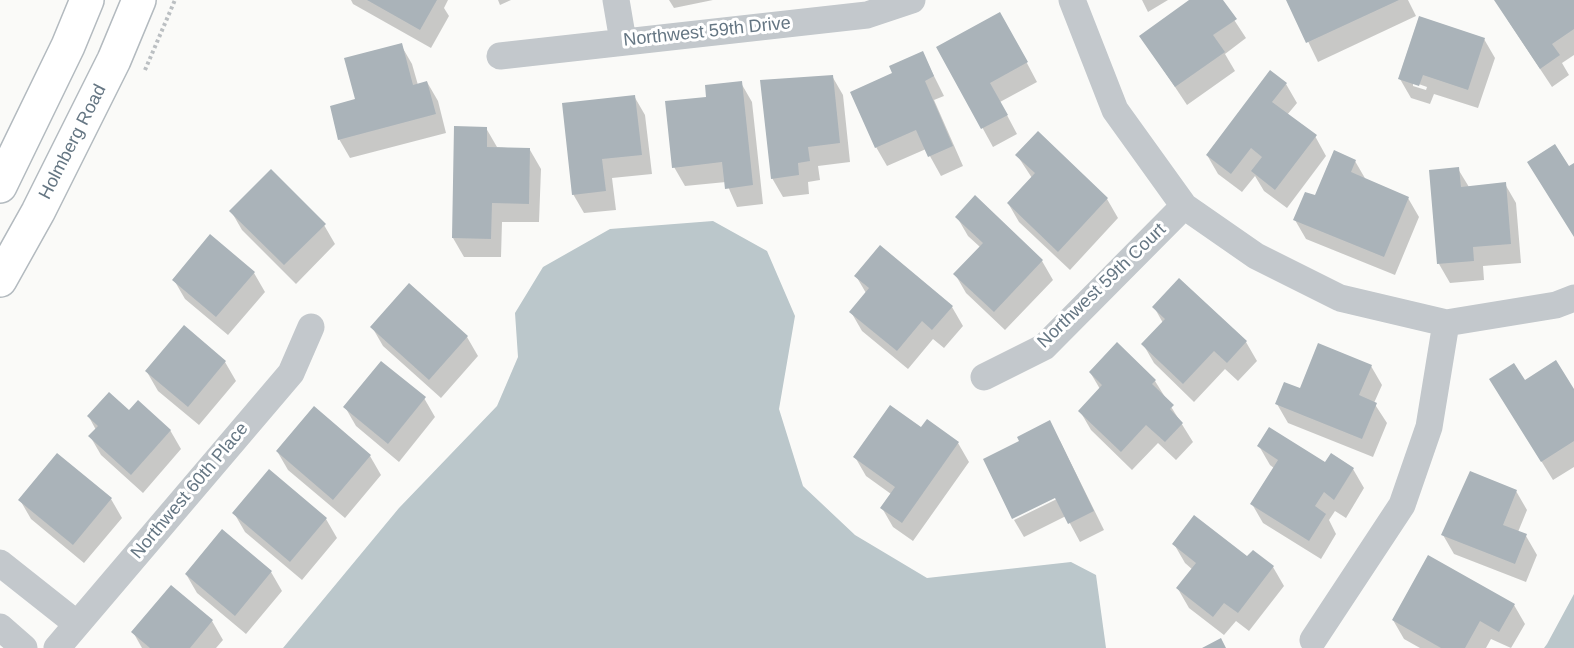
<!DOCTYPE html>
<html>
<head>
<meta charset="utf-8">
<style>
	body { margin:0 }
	canvas { display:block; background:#fafaf8 }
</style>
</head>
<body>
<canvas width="1574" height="648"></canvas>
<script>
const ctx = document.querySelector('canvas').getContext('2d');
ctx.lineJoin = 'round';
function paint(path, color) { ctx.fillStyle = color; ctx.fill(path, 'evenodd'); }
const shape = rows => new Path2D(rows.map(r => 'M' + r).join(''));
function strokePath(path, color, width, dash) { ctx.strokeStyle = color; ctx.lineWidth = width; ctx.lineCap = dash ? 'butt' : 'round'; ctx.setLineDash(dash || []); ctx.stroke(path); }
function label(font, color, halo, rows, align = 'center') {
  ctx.font = font + ' Helvetica,sans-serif'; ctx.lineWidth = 6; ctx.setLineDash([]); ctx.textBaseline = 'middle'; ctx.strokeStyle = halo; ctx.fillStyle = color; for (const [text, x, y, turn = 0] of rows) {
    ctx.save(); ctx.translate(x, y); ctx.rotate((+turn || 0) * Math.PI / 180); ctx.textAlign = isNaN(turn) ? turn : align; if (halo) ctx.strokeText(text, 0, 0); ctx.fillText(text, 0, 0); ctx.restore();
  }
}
paint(shape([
	[713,221,767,251,795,316,779,409,803,486,855,535,927,578,1071,562,1096,575,1106,648,283,648,399,508,497,406,518,357,515,313,543,267,610,229],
	[1574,594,1574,648,1544,648,1547,644]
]), '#bbc7cb');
paint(shape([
	[351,0,448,0,444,8,449,16,431,48,353,4],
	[498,0,511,0,500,5],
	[669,0,713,0,674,8],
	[1142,0,1168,0,1148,12],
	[1191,0,1221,0,1246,38,1225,54,1235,71,1187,105,1141,36],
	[1288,0,1408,0,1416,16,1318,62],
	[1574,0,1574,55,1562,63,1569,75,1552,87,1507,19],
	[1011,33,1037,82,1000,102,1017,134,993,147,938,47],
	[1484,39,1495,58,1478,108,1434,94,1430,104,1411,98,1400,79],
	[1413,82,1427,87,1426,90,1413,86],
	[401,45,412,64,418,85,427,82,438,101,446,133,350,158,339,139,356,100],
	[922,52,944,96,934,100,963,166,941,176,926,149,887,166,876,147,894,74],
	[832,76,843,95,850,162,818,166,820,180,808,182,809,194,783,197,772,178],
	[741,83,752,102,763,204,737,207,726,182,685,186,674,167,708,98],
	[1286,84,1297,103,1287,115,1315,136,1326,156,1287,208,1264,191,1255,176,1242,192,1218,174,1207,155],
	[634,96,645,115,652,174,612,178,616,210,584,213,573,194],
	[486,128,497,147,530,150,541,169,539,222,502,222,501,257,464,257,453,238],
	[1017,155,1107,199,1118,218,1070,270,1019,222,1008,203,1032,178],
	[1355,161,1366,180,1408,198,1419,217,1395,275,1306,239,1295,220],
	[1458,169,1469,187,1505,184,1516,203,1521,263,1483,266,1484,280,1450,283,1439,264],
	[231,211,324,225,335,244,296,284,242,230],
	[957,217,1042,261,1053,280,1005,330,966,293,955,274,980,247,968,236],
	[254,273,265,292,228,335,185,299,174,280],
	[856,276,952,307,963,326,944,348,933,339,908,369,862,331,851,312,866,293],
	[1179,280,1246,342,1257,361,1238,381,1225,369,1194,402,1154,363,1143,344,1163,323,1154,307],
	[372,327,467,337,478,356,441,398,383,346],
	[1117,344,1155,381,1193,442,1176,460,1158,443,1132,470,1091,430,1080,411,1100,389,1090,372],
	[225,362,236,381,199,425,158,391,147,372],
	[1371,366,1382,385,1374,403,1387,423,1373,457,1288,423,1277,404,1301,390],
	[1574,392,1574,467,1553,480,1502,398],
	[424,398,435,417,399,462,356,426,345,407],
	[314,408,370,456,381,475,345,518,288,470,277,451],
	[129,412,170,430,181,449,143,493,101,455,90,436,96,430,89,417],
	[922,429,958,443,969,462,913,541,893,527,882,508,891,494,866,476,855,457],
	[1060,441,1104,530,1080,542,1066,516,1024,537,1014,520,1063,496,1021,442],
	[1259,446,1353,469,1364,488,1346,518,1335,511,1329,520,1336,534,1321,559,1263,523,1252,504,1275,469,1270,465],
	[1516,491,1527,510,1518,532,1526,536,1537,555,1526,582,1454,554,1443,535],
	[111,499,122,518,84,563,31,519,20,500],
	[234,513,326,519,337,538,302,580,245,532],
	[222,531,271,572,282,591,246,634,197,593,186,574],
	[1174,544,1248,559,1273,567,1284,586,1249,631,1236,621,1224,635,1189,608,1178,589,1193,570,1185,563],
	[1514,605,1525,624,1511,648,1491,639,1486,648,1420,648,1404,639,1393,620],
	[212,621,223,640,216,648,142,648,133,632]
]), '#0003');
paint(shape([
	[367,0,437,0,420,30],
	[1189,0,1223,0,1237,19,1213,35,1225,52,1175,87,1139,36],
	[1286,0,1399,0,1306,43],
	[1494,0,1574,0,1574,29,1552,44,1560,55,1540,69],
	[1000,12,1028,62,990,83,1008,115,981,129,936,47],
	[1419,16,1485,38,1468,90,1423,75,1419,86,1398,79],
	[402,43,413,85,427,81,436,114,338,140,330,106,355,99,344,58],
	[923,51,934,76,925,81,953,146,928,157,916,130,875,148,850,92,892,73,889,66],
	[1270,70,1287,83,1272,102,1317,135,1275,190,1251,171,1262,157,1251,148,1231,174,1206,155],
	[833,75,840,143,808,147,810,161,798,163,799,175,771,179,760,80],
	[742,81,753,185,725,189,722,162,672,168,665,101,706,97,705,85],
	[635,95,642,155,602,159,606,191,572,195,562,103],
	[454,126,487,127,487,147,530,148,529,204,492,203,491,239,452,238],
	[1038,131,1108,198,1058,252,1007,203,1035,173,1015,155],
	[1555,144,1569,166,1574,163,1574,237,1527,162],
	[1334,150,1356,160,1351,172,1409,197,1384,257,1293,220,1305,192,1315,195],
	[1459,167,1461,187,1506,182,1511,244,1473,247,1474,261,1437,264,1429,170],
	[271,169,326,224,284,265,229,211],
	[975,195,1043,260,994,312,953,274,983,243,955,217],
	[210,234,255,272,216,317,172,280],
	[880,245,953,306,932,330,922,321,897,351,849,312,869,288,854,276],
	[1179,278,1247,341,1227,363,1214,351,1183,384,1141,344,1165,319,1152,307],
	[409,283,468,336,429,380,370,327],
	[184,325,226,361,188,407,145,371],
	[1117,342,1156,380,1152,384,1174,405,1170,409,1183,423,1165,442,1146,425,1121,452,1078,411,1102,385,1089,372],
	[1318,343,1372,365,1359,395,1377,403,1362,439,1275,404,1284,382,1300,388],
	[1556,360,1574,389,1574,441,1541,462,1489,379,1514,363,1525,380],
	[381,361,426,397,388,444,343,407],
	[109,392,129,410,138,400,171,430,131,475,88,436,98,426,87,416],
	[890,405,921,427,927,419,959,442,902,523,880,508,895,487,853,457],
	[314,406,371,455,333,500,276,451],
	[1050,420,1094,511,1068,524,1055,498,1012,519,983,459,1019,441,1017,437],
	[1269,427,1325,462,1331,453,1354,468,1334,500,1324,492,1315,506,1326,514,1309,541,1250,504,1278,460,1257,446],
	[57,453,112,498,73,545,18,500],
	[269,469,327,518,290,562,232,513],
	[1470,471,1517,490,1503,525,1527,534,1515,564,1441,535],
	[1194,515,1247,556,1253,550,1274,566,1238,613,1224,603,1213,617,1176,588,1196,563,1172,544],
	[222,529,272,571,235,616,185,574],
	[1428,555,1515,604,1499,632,1480,621,1465,648,1441,648,1392,620],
	[171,585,213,620,190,648,150,648,131,632],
	[1221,638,1226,648,1202,648]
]), '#aab3b9');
const secondary = shape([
	[0,186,68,46,87,0],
	[0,280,38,212,114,60,139,0]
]);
strokePath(secondary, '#b3babf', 36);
strokePath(shape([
	[145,70,175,0]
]), '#bbbfc2', 4, [3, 3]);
strokePath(shape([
	[616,0,623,41],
	[1072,0,1115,110,1184,206,1256,256,1340,298,1446,323,1556,305,1574,298],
	[500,56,867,15,912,0],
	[984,377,1044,347,1184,206],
	[0,563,77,624],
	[0,627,24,648],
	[1313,640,1402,505,1429,427,1446,323],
	[57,648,291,373,311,327]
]), '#c3c8cc', 27);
strokePath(secondary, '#fff', 33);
label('18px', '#657683', '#fff', [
	["Northwest 59th Drive",707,32,-6],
	["Holmberg Road",73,142,-63],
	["Northwest 59th Court",1102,286,-44],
	["Northwest 60th Place",190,491,-50]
]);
</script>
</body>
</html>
